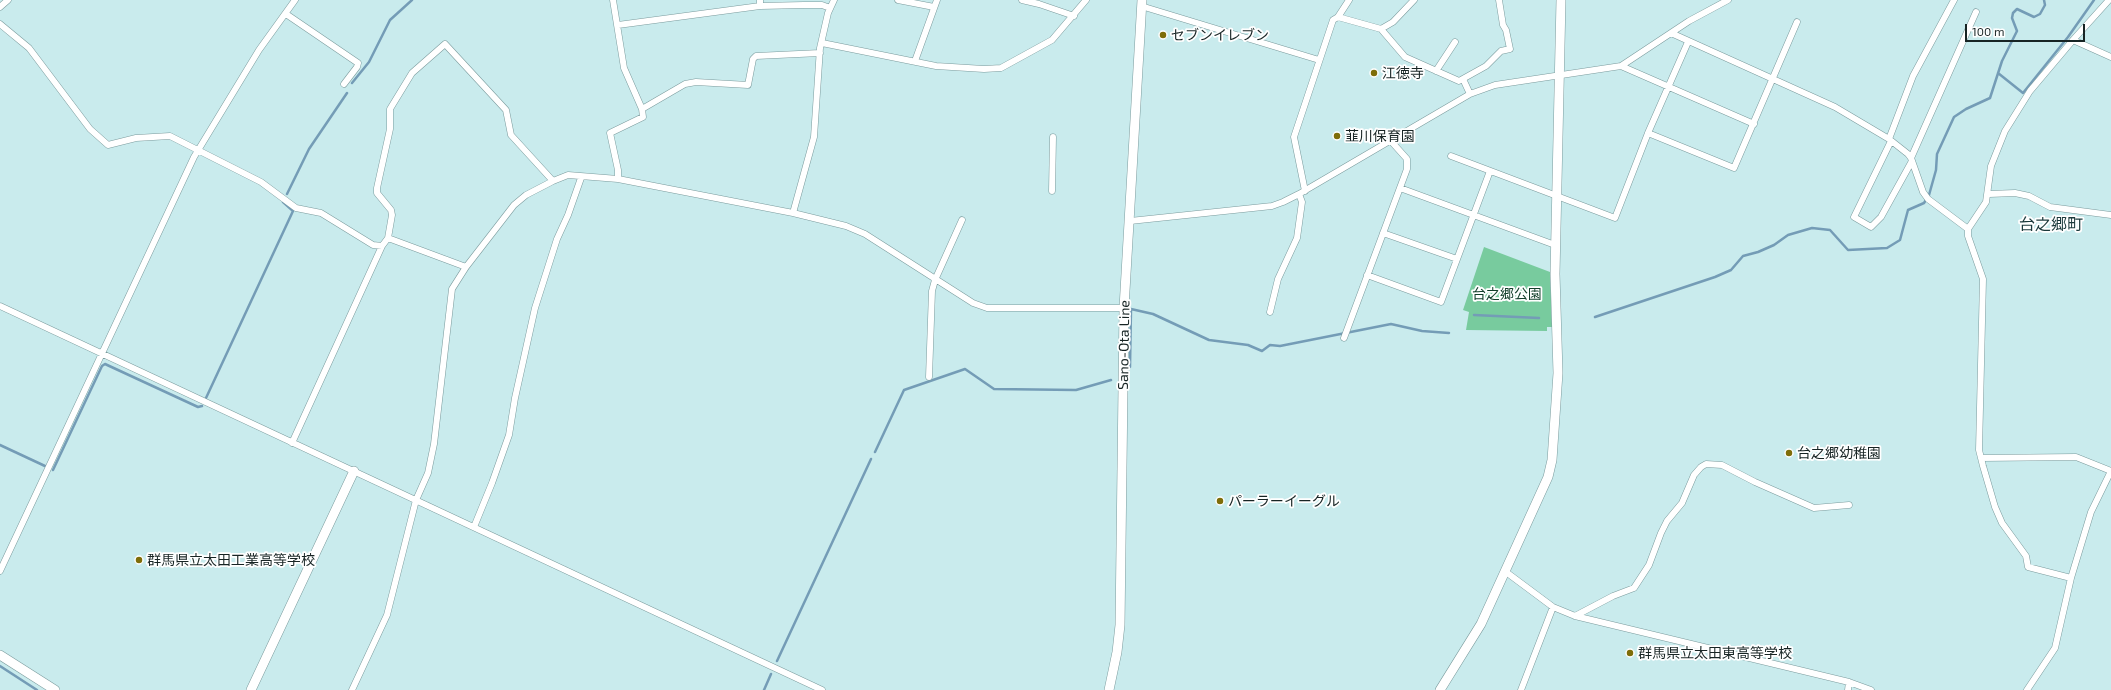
<!DOCTYPE html>
<html>
<head>
<meta charset="utf-8">
<style>
	body { margin:0 }
	#map { position:relative; width:2111px; height:690px; overflow:hidden; background:#c9ebed; font-family:"Exo 2",sans-serif }
	canvas { display:block }
	.scale { position:absolute; left:1965px; top:24px; width:120px; height:18px; box-sizing:border-box; border:2px solid #172424; border-top:0; padding-left:5px; font-size:12px; line-height:14px; white-space:nowrap; color:#172424; -webkit-text-stroke:3px #fff; paint-order:stroke }
</style>
</head>
<body>
<div id="map">
<canvas width="2111" height="690"></canvas>
<div class="scale">100 m</div>
</div>
<script>
const ctx = document.querySelector('canvas').getContext('2d');
ctx.lineJoin = 'round';
function paint(path, color) { ctx.fillStyle = color; ctx.fill(path, 'evenodd'); }
const shape = rows => new Path2D(rows.map(r => 'M' + r).join(''));
function strokePath(path, color, width, dash) { ctx.strokeStyle = color; ctx.lineWidth = width; ctx.lineCap = dash ? 'butt' : 'round'; ctx.setLineDash(dash || []); ctx.stroke(path); }
function label(font, color, halo, rows, align = 'center') {
  ctx.font = font + ' "Exo 2","Noto Sans JP",sans-serif'; ctx.lineWidth = 3.5; ctx.setLineDash([]); ctx.textBaseline = 'middle'; ctx.strokeStyle = halo; ctx.fillStyle = color; for (const [text, x, y, turn = 0] of rows) {
    ctx.save(); ctx.translate(x, y); ctx.rotate((+turn || 0) * Math.PI / 180); ctx.textAlign = isNaN(turn) ? turn : align; if (halo) ctx.strokeText(text, 0, 0); ctx.fillText(text, 0, 0); ctx.restore();
  }
}
paint(shape([
	[1484,247,1550,272,1552,327,1547,327,1547,331,1466,330,1469,312,1463,310]
]), '#78cb9e');
strokePath(shape([
	[1998,73,2023,93,2068,37,2094,0],
	[352,83,369,62,390,20,412,0],
	[287,194,309,149,347,93],
	[1474,315,1539,318],
	[1595,317,1715,277,1731,270,1743,256,1758,252,1774,245,1788,235,1812,228,1830,230,1848,250,1887,248,1900,240,1908,210,1924,203,1929,195,1936,170,1937,154,1954,117,1966,109,1990,98,2002,61,2017,31,2012,18,2013,13,2017,9,2034,17,2040,14,2045,5,2044,0],
	[1130,367,1131,309,1153,314,1209,340,1248,345,1262,351,1270,345,1280,346,1391,324,1422,331,1449,333],
	[206,398,293,211,283,202],
	[0,445,45,466],
	[875,452,904,390,965,369,994,389,1076,390,1111,380],
	[53,470,102,366,105,364,198,407,202,406],
	[777,661,871,459],
	[0,666,37,690],
	[764,690,771,674]
]), '#749cb6', 2.5);
const street = shape([
	[613,0,624,68,642,109,643,117,610,133,618,170,618,179],
	[760,0,760,6,804,5,822,5,830,8],
	[898,0,934,7],
	[1022,0,1039,4,1074,16],
	[1141,6,1319,60],
	[0,7,8,0],
	[286,14,358,63,357,67,344,84],
	[1338,17,1349,0],
	[0,24,29,48,90,129,108,145,136,138,170,136,261,182,296,208,321,213,373,245,382,246],
	[618,25,760,6],
	[1381,29,1393,22,1414,0],
	[1671,33,1835,107,1889,139,1908,154,1911,158,1923,192,1928,199,1968,229],
	[2073,40,2111,57],
	[822,43,936,66,984,69,1001,68,1052,40,1086,0],
	[915,61,937,0],
	[1621,66,1754,124],
	[1436,71,1455,42],
	[1463,79,1470,94],
	[642,109,685,84,696,82,748,85,753,59,756,56,820,53],
	[1648,133,1734,168,1797,22],
	[1889,139,1913,76,1954,0],
	[1891,141,1854,217,1871,227,1881,217,1912,161],
	[1451,156,1615,218,1648,133,1688,42],
	[1911,158,1976,12],
	[1400,188,1555,245],
	[1052,191,1053,137],
	[1305,191,1294,137,1333,20,1338,17,1381,29,1405,57,1459,81,1486,66,1501,51,1510,49,1506,30,1503,25,1499,0],
	[1989,194,2015,193,2029,196,2050,207,2111,215],
	[793,213,814,137,820,48,828,13,834,0],
	[1130,221,1272,206,1283,202,1299,194,1470,94,1495,85,1621,66,1689,21,1728,0],
	[1383,233,1457,259],
	[388,238,466,267],
	[1367,275,1441,302,1490,171],
	[0,306,822,690],
	[1270,312,1278,279,1297,238,1302,202,1299,194],
	[1344,338,1407,169,1407,159,1390,140],
	[929,377,932,291,935,280,962,220],
	[292,443,382,246,388,238,392,215,391,210,377,193,377,188,390,129,390,109,412,73,445,44,506,110,511,135,553,181],
	[1981,458,2076,457,2111,471],
	[474,527,492,483,509,435,515,398,535,308,557,239,568,215,581,178],
	[0,571,194,157,259,50,295,0],
	[1506,572,1553,607,1575,616,1849,682,1871,690],
	[2071,578,2028,567,2026,556,2002,523,1995,507,1983,466,1979,450,1983,279,1968,236,1968,229,1986,202,1991,166,2005,131,2030,91,2073,40,2109,0],
	[1575,616,1613,596,1634,588,1649,565,1661,533,1667,521,1682,503,1694,475,1701,467,1706,464,1722,465,1755,482,1814,508,1849,505],
	[352,690,387,615,416,500,428,473,434,444,452,289,466,267,514,205,526,195,553,181,568,175,618,179,793,213,846,226,865,234,973,303,987,308,1124,308],
	[1521,690,1553,607],
	[1848,690,1849,682],
	[2027,690,2055,648,2071,578,2091,512,2111,471]
]);
const secondary = shape([
	[0,655,55,690],
	[251,690,354,471],
	[1109,690,1117,652,1120,625,1124,308,1142,0],
	[1440,690,1481,624,1548,477,1552,460,1558,373,1555,274,1561,0]
]);
strokePath(street, '#7b9b9d', 7);
strokePath(secondary, '#7b9b9d', 10);
strokePath(street, '#fff', 6);
strokePath(secondary, '#fff', 9);
for (const [x, y, r, color] of [
	[1163,35,4,"#7e6d09"],
	[1374,73,4,"#7e6d09"],
	[1337,136,4,"#7e6d09"],
	[1789,453,4,"#7e6d09"],
	[1220,501,4,"#7e6d09"],
	[139,560,4,"#7e6d09"],
	[1630,653,4,"#7e6d09"]
]) { const dot = new Path2D(); dot.arc(x, y, r, 0, 2 * Math.PI); ctx.fillStyle = color; ctx.fill(dot); strokePath(dot, '#fff', 1.5); }
label('14px', '#172424', '#fff', [
	["セブンイレブン",1171,35],
	["江徳寺",1382,73],
	["韮川保育園",1345,136],
	["台之郷幼稚園",1797,453],
	["パーラーイーグル",1228,501],
	["群馬県立太田工業高等学校",147,560],
	["群馬県立太田東高等学校",1638,653]
], 'left');
label('14px', '#113e29', '#fff', [
	["台之郷公園",1507,294]
]);
label('14px', '#172424', '#fff', [
	["Sano-Ota Line",1124,345,-89]
]);
label('16px', '#1b393b', '#fff', [
	["台之郷町",2051,225]
]);
</script>
</body>
</html>
